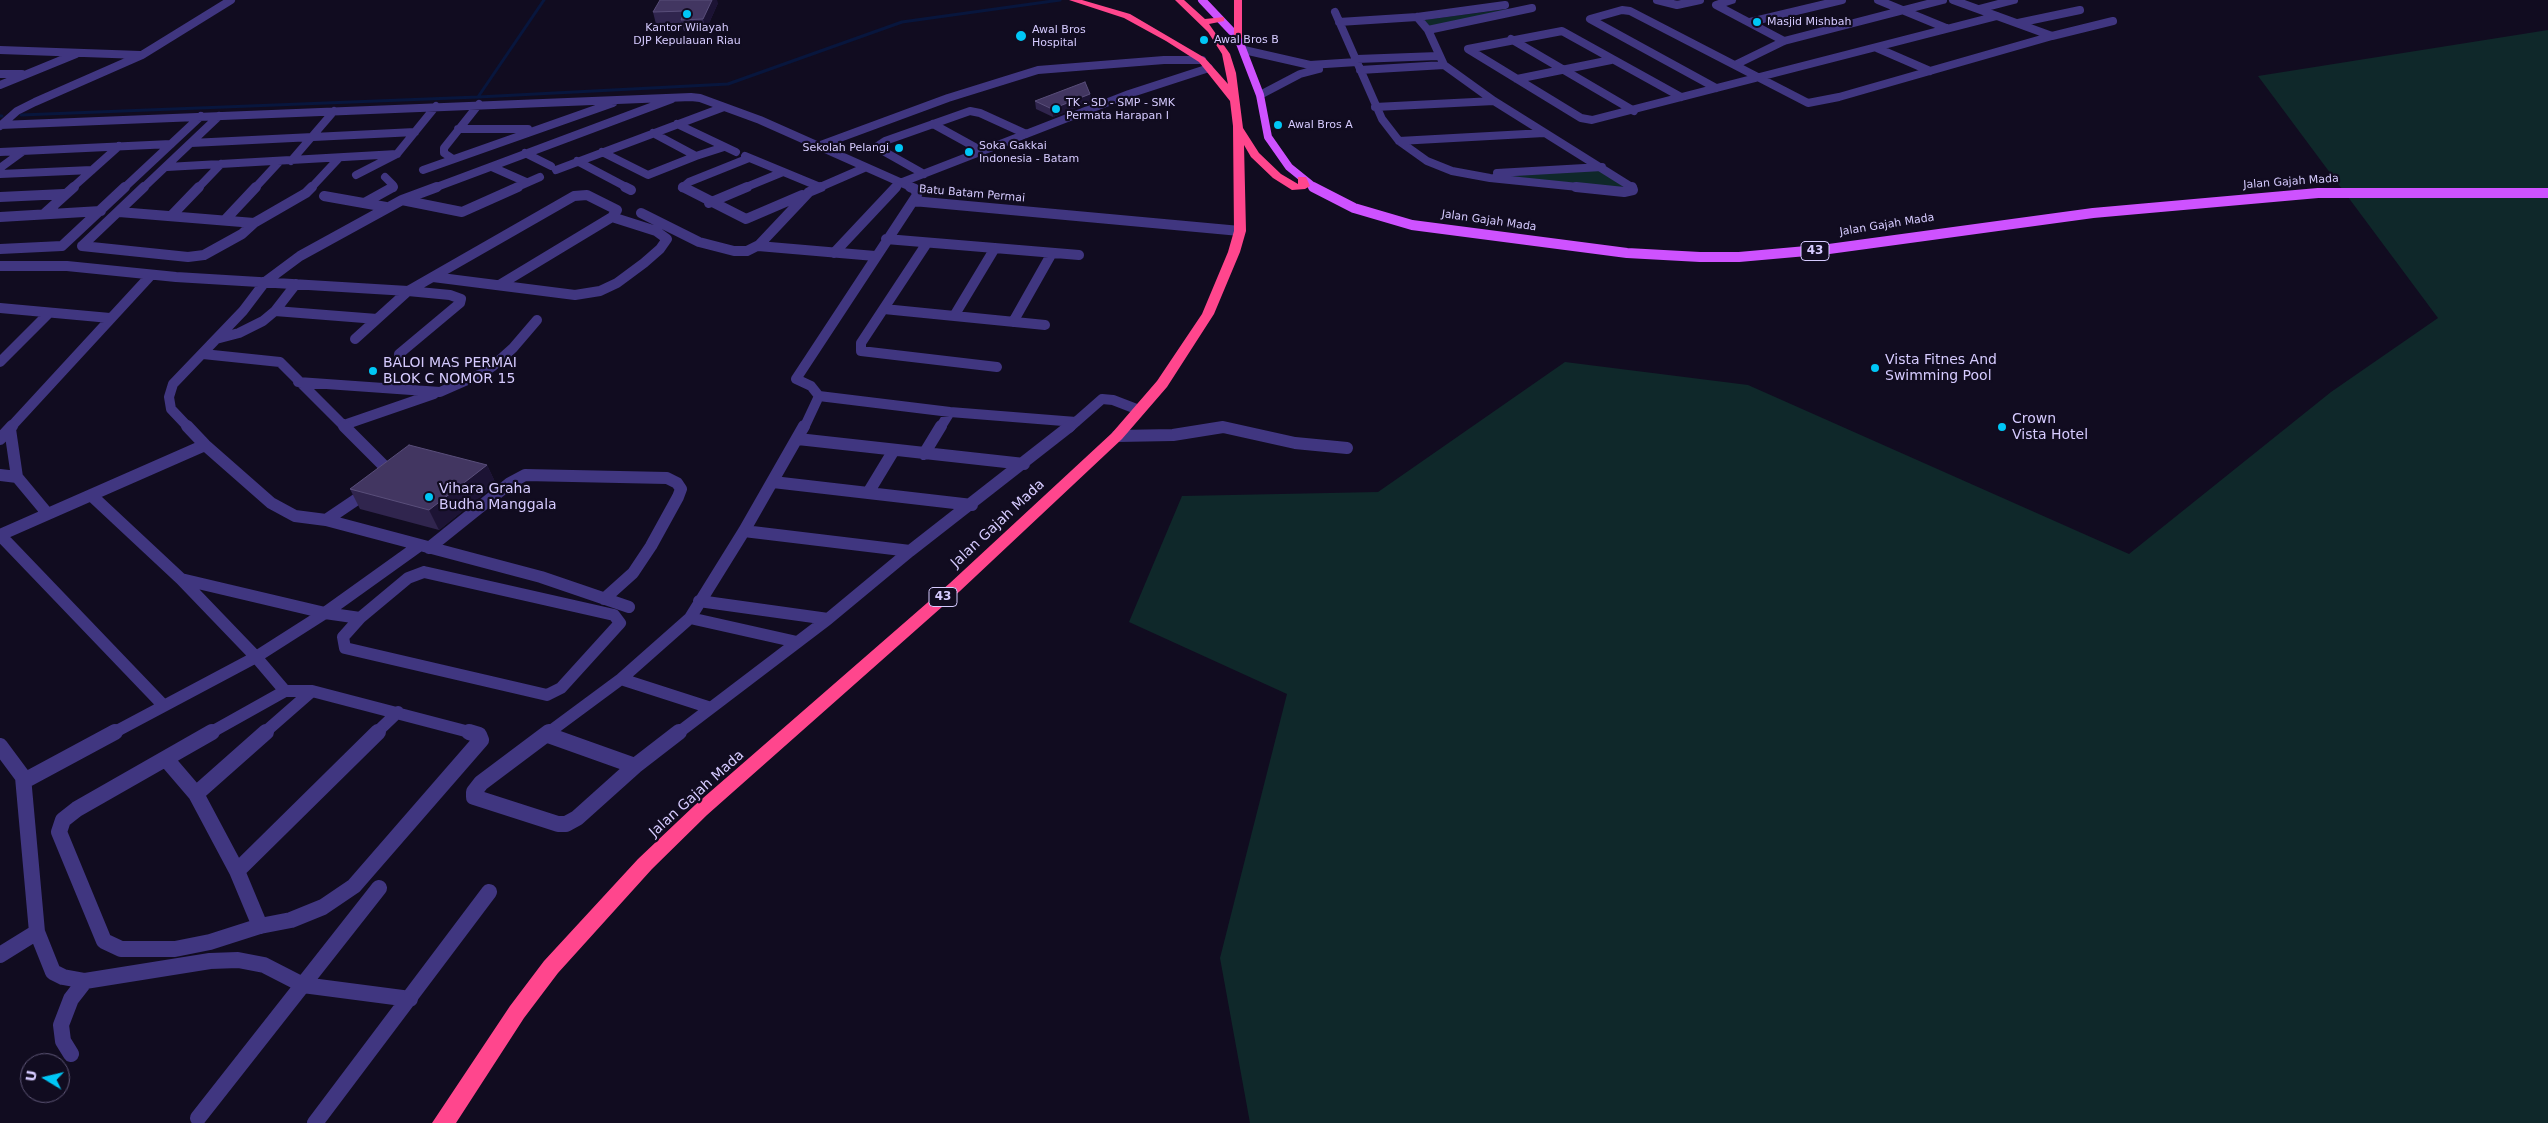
<!DOCTYPE html>
<html>
<head>
<meta charset="utf-8">
<style>
	body { margin:0 }
	#map { position:relative; width:2548px; height:1123px; overflow:hidden; background:#110c20; font-family:"DejaVu Sans",sans-serif }
	canvas { display:block }
	.north { position:absolute; left:20px; top:1053px; width:50px; height:50px; box-sizing:border-box; background:#110c20; border:1px solid #605879; border-radius:50%; rotate:279deg; font-size:14px; font-weight:700; line-height:20px; text-align:center; color:#d6cbff }
	.north::after { content:''; display:block; margin:auto; width:18px; height:22px; background:#00c7f6; clip-path:polygon(50% 0,100% 100%,50% 72%,0 100%) }
</style>
</head>
<body>
<div id="map">
<canvas width="2548" height="1123"></canvas>
<div class="north">U</div>
</div>
<script>
const ctx = document.querySelector('canvas').getContext('2d');
ctx.lineJoin = 'round';
function paint(path, color) { ctx.fillStyle = color; ctx.fill(path, 'evenodd'); }
const shape = rows => new Path2D(rows.map(r => 'M' + r).join(''));
function strokePath(path, color, width, dash) { ctx.strokeStyle = color; ctx.lineWidth = width; ctx.lineCap = dash ? 'butt' : 'round'; ctx.setLineDash(dash || []); ctx.stroke(path); }
function label(font, color, halo, rows, align = 'center') {
  ctx.font = font + ' "DejaVu Sans",sans-serif'; ctx.lineWidth = 4.5; ctx.setLineDash([]); ctx.textBaseline = 'middle'; ctx.strokeStyle = halo; ctx.fillStyle = color; for (const [text, x, y, turn = 0] of rows) {
    ctx.save(); ctx.translate(x, y); ctx.rotate((+turn || 0) * Math.PI / 180); ctx.textAlign = isNaN(turn) ? turn : align; if (halo) ctx.strokeText(text, 0, 0); ctx.fillText(text, 0, 0); ctx.restore();
  }
}
paint(shape([
	[1507,9,1512,13,1432,29,1424,20],
	[2548,30,2548,1123,1250,1123,1220,958,1287,694,1129,622,1182,496,1378,492,1565,362,1748,385,2129,554,2331,392,2438,318,2258,76],
	[1598,169,1630,189,1498,176]
]), '#0f282a');
strokePath(shape([
	[478,97,544,0],
	[21,115,478,97,728,84,902,22,1060,0],
	[0,116,2,116]
]), '#08163d', 3);
strokePath(shape([
	[1657,0,1677,5,1700,0],
	[1732,0,1716,5,1784,41],
	[1878,0,1946,28],
	[1953,0,2052,36],
	[1979,9,2014,0],
	[1335,12,1382,119,1399,141,1427,161,1452,171,1490,178,1588,188],
	[1417,17,1428,30,1444,65,1494,101,1633,188],
	[1339,22,1417,17,1505,5],
	[1750,22,1842,0],
	[2018,23,2080,10],
	[1428,30,1532,8],
	[1511,39,1634,111],
	[1877,48,1930,71],
	[0,50,140,55],
	[1244,50,1310,65,1357,62],
	[1357,59,1438,56],
	[1737,64,1784,41,1943,0],
	[1360,70,1444,65],
	[0,74,22,74],
	[1517,79,1611,60],
	[0,85,76,54],
	[1716,88,1590,19,1622,10,1630,11,1808,103,1839,97,2052,36,2113,21],
	[1260,95,1300,74,1319,69],
	[1681,97,1562,31,1468,49,1581,118,1592,120,1997,16],
	[1375,107,1494,101],
	[677,124,736,152],
	[933,124,982,151],
	[0,125,691,97,700,98,760,120,913,188],
	[0,126,17,111,35,102,142,55,231,0],
	[458,129,528,129],
	[1399,141,1544,133],
	[191,143,415,132],
	[818,146,948,98,1038,70,1164,60,1202,60],
	[0,152,171,144],
	[602,152,648,175,696,156,653,133],
	[525,153,551,166],
	[696,156,724,147],
	[745,156,820,187],
	[453,159,444,153,444,148,479,104],
	[291,161,334,111],
	[577,161,628,188],
	[167,167,397,154],
	[492,167,526,182],
	[0,168,22,152],
	[423,170,613,103],
	[556,170,724,107],
	[1497,173,1602,167],
	[0,174,92,170],
	[924,174,876,147,885,141,970,111,980,113,1026,134],
	[356,175,397,154,436,106],
	[385,177,393,185,393,188],
	[72,188,119,146],
	[124,188,201,116],
	[143,188,219,116],
	[198,188,221,164],
	[255,188,279,162],
	[311,188,339,158],
	[434,188,672,99],
	[515,188,540,177],
	[682,188,689,182,749,158],
	[744,188,783,172],
	[818,188,864,168],
	[895,188,900,183,1129,94,1209,68]
]), '#403680', 8);
strokePath(shape([
	[625,187,631,190],
	[683,187,746,219,802,195],
	[1576,187,1624,192,1633,190,1632,187],
	[324,196,386,207],
	[0,197,64,194],
	[402,200,462,212,518,187],
	[913,201,1240,231],
	[366,202,393,187],
	[709,203,747,187],
	[119,212,254,223],
	[641,213,699,242,734,251,747,251,759,245,809,192,821,187],
	[44,214,74,187],
	[172,215,199,187],
	[0,217,101,211],
	[225,220,256,187],
	[886,239,1079,255],
	[927,243,861,343,861,351,997,367],
	[82,246,188,257,204,255,242,234,254,223,306,193,312,187],
	[82,246,144,187],
	[758,246,875,256],
	[0,249,62,246,125,187],
	[834,253,896,187],
	[0,266,67,266,176,277,408,291,450,295,461,299,460,303,399,354],
	[433,277,575,295,600,291,617,283,644,263,660,249,667,239,656,231,612,217],
	[0,308,110,318],
	[884,309,1045,325],
	[275,311,377,319],
	[954,316,995,248],
	[1013,322,1052,253],
	[216,339,239,333,263,321,275,311,296,284],
	[355,339,408,291,574,196,587,195,617,210,612,217,501,284],
	[203,354,280,362,346,428],
	[0,362,49,313],
	[298,382,440,392,481,374,493,366,513,348,537,320],
	[819,396,950,412,1076,422],
	[344,425,434,394],
	[10,428,151,275],
	[189,428,171,409,169,397,173,384,243,311,265,282,300,256,402,200,437,187],
	[804,428,819,396,811,386,796,379,917,195,915,189,910,187],
	[940,428,950,412],
	[1069,428,1102,399,1113,400,1139,410],
	[1219,428,1226,428]
]), '#403680', 10);
strokePath(shape([
	[187,426,205,445,271,503,295,516,326,520,541,577,629,607],
	[344,426,386,468,388,471,385,479],
	[10,429,17,477],
	[1117,436,1173,435,1223,427,1295,443,1347,448],
	[0,439,12,426],
	[798,439,1024,464],
	[924,454,941,426],
	[0,475,17,477,47,513],
	[773,482,972,505],
	[868,493,894,450],
	[91,495,181,579,256,657,285,691],
	[326,520,369,491],
	[744,531,910,551],
	[0,535,163,705],
	[0,535,205,445],
	[429,548,510,483,525,475,667,478,677,483,681,489,678,497,651,546,633,573,604,599],
	[424,572,614,615,620,623,561,688,547,695,345,648,343,637,360,618,408,578,424,572],
	[181,579,325,613,360,618],
	[699,601,828,619],
	[690,618,797,642],
	[621,679,711,708],
	[285,691,312,691,473,733],
	[113,733,256,657,325,613,420,545],
	[210,733,285,691],
	[264,733,312,691],
	[376,733,398,712],
	[548,733,621,679,690,618,744,531,804,426],
	[678,733,828,619,910,551,1070,426]
]), '#403680', 12);
strokePath(shape([
	[212,732,77,809,63,820,59,832,104,941,121,949,175,949,210,942,260,926,291,920,323,907,354,886,481,740,479,735,469,732],
	[549,732,481,783,474,792,474,797,558,824,566,824,577,818,635,766,679,732],
	[548,735,635,766],
	[0,746,23,777,37,932,53,972,63,977,85,981,210,961,238,960,264,965,303,985,410,999],
	[166,759,196,794,237,871,260,926],
	[24,781,115,732],
	[196,794,266,732],
	[237,871,378,732],
	[0,955,37,932],
	[71,1054,63,1041,61,1025,71,999,85,981],
	[198,1118,379,888],
	[315,1123,489,892]
]), '#403680', 16);
strokePath(shape([
	[1202,0,1238,38,1260,95,1268,137,1289,167,1315,188]
]), '#ce52ff', 8);
strokePath(shape([
	[1313,187,1354,208,1412,225,1627,253,1700,257,1739,257,1829,249,2093,213,2318,193,2548,193]
]), '#ce52ff', 10);
paint(shape([
	[1069,0,1082,0,1130,14,1205,58,1228,84,1222,54,1208,32,1175,0,1184,0,1205,19,1224,17,1224,21,1209,24,1230,54,1236,73,1243,128,1259,153,1281,174,1298,184,1298,177,1306,177,1310,186,1305,189,1292,190,1273,178,1251,157,1244,145,1246,231,1240,252,1214,314,1167,387,1122,439,960,591,707,815,652,869,558,973,524,1018,456,1123,432,1123,510,1006,544,961,638,859,695,805,950,583,1112,433,1157,381,1202,314,1228,252,1234,231,1233,126,1230,101,1199,62,1166,41,1124,18,1069,0],
	[1234,0,1242,0,1242,38,1238,41,1234,38,1234,0]
]), '#ff468d');
paint(shape([
	[718,3,706,30,684,31,681,23,656,24,653,12],
	[1090,94,1091,102,1053,117,1036,109,1035,101],
	[487,465,496,484,439,530,360,509,350,489]
]), '#30254e');
paint(shape([
	[712,0,717,0,718,3,706,30,703,19],
	[1090,94,1091,102,1053,117,1052,109],
	[487,465,496,484,439,530,429,510]
]), '#1c1334');
const building = shape([
	[660,0,712,0,703,19,681,20,685,11,653,12,660,0],
	[1085,82,1090,94,1052,109,1035,101,1085,82],
	[409,445,487,465,429,510,350,489,409,445]
]);
paint(building, '#423661');
strokePath(building, '#594e7a', 1);
for (const [x, y, r, color] of [
	[687,14,5,"#00c7f6"],
	[1757,22,5,"#00c7f6"],
	[1021,36,6,"#00c7f6"],
	[1204,40,5,"#00c7f6"],
	[1056,109,5,"#00c7f6"],
	[1278,125,5,"#00c7f6"],
	[899,148,5,"#00c7f6"],
	[969,152,5,"#00c7f6"],
	[1875,368,5,"#00c7f6"],
	[373,371,5,"#00c7f6"],
	[2002,427,5,"#00c7f6"],
	[429,497,5,"#00c7f6"]
]) { const dot = new Path2D(); dot.arc(x, y, r, 0, 2 * Math.PI); ctx.fillStyle = color; ctx.fill(dot); strokePath(dot, '#110c20', 2); }
label('11px', '#d6cbff', '#110c20', [
	["Masjid Mishbah",1767,22],
	["Kantor Wilayah",687,28,"center"],
	["DJP Kepulauan Riau",687,41,"center"],
	["Awal Bros",1032,30],
	["Hospital",1032,43],
	["Awal Bros B",1214,40],
	["TK - SD - SMP - SMK",1066,103],
	["Permata Harapan I",1066,116],
	["Awal Bros A",1288,125],
	["Soka Gakkai",979,146],
	["Indonesia - Batam",979,159],
	["Sekolah Pelangi",889,148,"right"]
], 'left');
label('11px', '#d6cbff', '#110c20', [
	["Jalan Gajah Mada",2291,182,-4],
	["Batu Batam Permai",972,194,5],
	["Jalan Gajah Mada",1489,221,8],
	["Jalan Gajah Mada",1887,225,-9]
]);
for (const [x, y, w] of [
	[1815,251,28],
	[943,597,28]
]) { const box = new Path2D(); box.roundRect(x - w / 2, y - 9.5, w, 19, 4); ctx.fillStyle = '#110c20'; ctx.fill(box); strokePath(box, '#d6cbff', 1); }
label('bold 12px', '#d6cbff', null, [
	["43",1815,251],
	["43",943,597]
]);
label('14px', '#d6cbff', '#110c20', [
	["Vista Fitnes And",1885,360],
	["Swimming Pool",1885,376],
	["BALOI MAS PERMAI",383,363],
	["BLOK C NOMOR 15",383,379],
	["Crown",2012,419],
	["Vista Hotel",2012,435],
	["Vihara Graha",439,489],
	["Budha Manggala",439,505]
], 'left');
label('14px', '#d6cbff', '#110c20', [
	["Jalan Gajah Mada",998,524,-43],
	["Jalan Gajah Mada",697,794,-42]
]);
</script>
</body>
</html>
